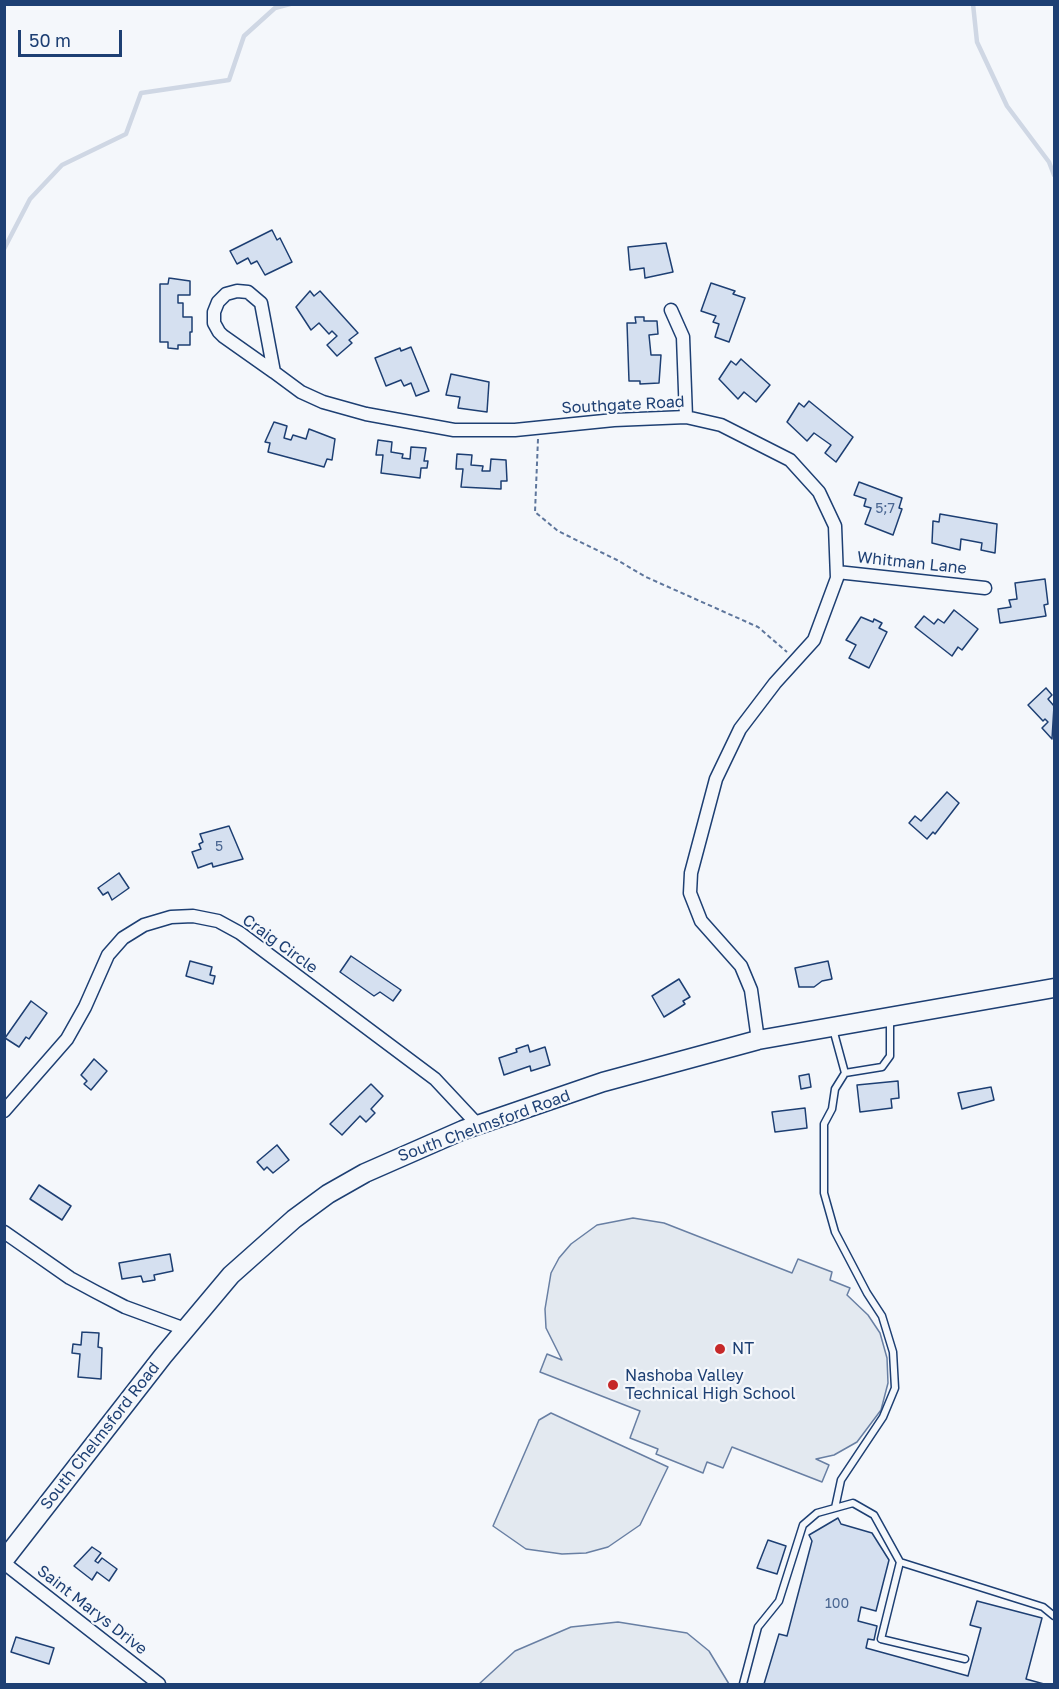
<!DOCTYPE html>
<html>
<head>
<meta charset="utf-8">
<style>
	body { margin:0 }
	#map { position:relative; width:1059px; height:1689px; overflow:hidden; background:#f4f7fb; font-family:"Golos Text",sans-serif }
	canvas { display:block }
	.frame { position:absolute; inset:0; border:6px solid #1d3f73; pointer-events:none }
	.scale { position:absolute; left:18px; top:30px; width:104px; height:27px; box-sizing:border-box; border:3px solid #1d3f73; border-top:0; padding-left:8px; font-size:18px; line-height:21px; white-space:nowrap; color:#1d3f73; -webkit-text-stroke:4px #f4f7fb; paint-order:stroke }
</style>
</head>
<body>
<div id="map">
<canvas width="1059" height="1689"></canvas>
<div class="frame"></div>
<div class="scale">50 m</div>
</div>
<script>
const ctx = document.querySelector('canvas').getContext('2d');
ctx.lineJoin = 'round';
function paint(path, color) { ctx.fillStyle = color; ctx.fill(path, 'evenodd'); }
const shape = rows => new Path2D(rows.map(r => 'M' + r).join(''));
function strokePath(path, color, width, dash) { ctx.strokeStyle = color; ctx.lineWidth = width; ctx.lineCap = dash ? 'butt' : 'round'; ctx.setLineDash(dash || []); ctx.stroke(path); }
function label(font, color, halo, rows, align = 'center') {
  ctx.font = font + ' "Golos Text",sans-serif'; ctx.lineWidth = 4.5; ctx.setLineDash([]); ctx.textBaseline = 'middle'; ctx.strokeStyle = halo; ctx.fillStyle = color; for (const [text, x, y, turn = 0] of rows) {
    ctx.save(); ctx.translate(x, y); ctx.rotate((+turn || 0) * Math.PI / 180); ctx.textAlign = isNaN(turn) ? turn : align; if (halo) ctx.strokeText(text, 0, 0); ctx.fillText(text, 0, 0); ctx.restore();
  }
}
const green = shape([
	[633,1218,664,1223,792,1273,798,1259,832,1272,830,1280,850,1288,847,1295,868,1315,880,1333,887,1358,888,1383,881,1410,857,1442,834,1455,816,1459,829,1465,822,1482,732,1447,723,1468,707,1462,703,1473,656,1454,658,1449,630,1438,640,1411,540,1372,547,1354,562,1360,546,1328,545,1309,551,1273,559,1258,571,1244,597,1225,633,1218],
	[551,1413,668,1467,640,1525,608,1547,586,1553,562,1554,526,1549,493,1526,539,1420,551,1413],
	[618,1622,687,1633,709,1651,729,1684,479,1684,515,1651,571,1627,618,1622]
]);
paint(green, '#e3e9f0');
strokePath(green, '#687fa3', 1.5);
strokePath(shape([
	[973,4,977,42,1007,106,1049,162,1054,175],
	[4,249,30,199,62,165,126,134,141,93,229,80,244,36,275,8,290,4]
]), '#cfd7e4', 4.5);
const building = shape([
	[272,230,277,240,280,238,292,262,265,275,257,261,251,264,248,258,237,264,230,251,272,230],
	[666,243,673,272,645,278,644,268,630,270,628,247,666,243],
	[169,278,190,281,190,295,178,295,178,303,183,303,183,317,192,317,192,332,190,332,190,345,178,345,178,349,168,348,168,342,160,342,160,284,168,284,169,278],
	[711,283,735,291,733,294,745,298,729,342,715,337,719,324,713,322,716,316,701,311,711,283],
	[310,291,314,296,320,291,358,333,349,340,352,343,337,356,327,345,337,336,332,331,329,334,319,323,311,330,296,307,310,291],
	[635,317,644,317,644,321,657,321,658,334,649,335,651,355,661,355,659,383,640,384,640,381,629,381,627,323,636,323,635,317],
	[411,347,429,391,416,396,411,383,404,386,401,380,386,386,375,358,400,348,401,351,411,347],
	[741,359,770,385,756,402,744,392,738,399,719,379,731,361,736,365,741,359],
	[451,374,489,382,487,412,458,408,460,397,446,395,451,374],
	[809,401,853,437,836,462,825,453,831,445,814,433,807,441,787,422,799,403,804,407,809,401],
	[274,422,287,426,284,438,291,440,293,435,306,439,309,429,335,439,332,460,327,459,324,467,268,452,270,443,265,442,274,422],
	[378,440,392,442,391,452,403,454,402,458,410,459,411,447,426,448,424,461,428,461,427,468,421,468,420,478,381,473,383,455,376,455,378,440],
	[457,454,472,455,471,465,483,466,482,471,490,471,491,459,506,460,507,481,501,481,501,489,461,487,463,469,456,469,457,454],
	[859,482,902,498,899,508,902,509,893,535,865,524,871,508,864,506,866,499,854,495,859,482],
	[940,514,997,524,995,553,981,550,982,543,961,539,960,550,932,543,933,521,939,522,940,514],
	[1045,579,1048,604,1044,605,1046,616,1000,623,998,609,1011,607,1009,600,1017,599,1015,583,1045,579],
	[954,610,978,629,962,650,958,647,952,656,915,627,924,616,934,624,938,619,944,623,954,610],
	[861,617,873,622,874,619,882,623,879,628,887,632,869,668,849,658,856,645,846,640,861,617],
	[1046,688,1052,695,1048,699,1054,706,1052,739,1042,728,1048,722,1045,719,1043,721,1028,705,1046,688],
	[947,792,959,803,935,834,933,832,927,839,909,823,915,816,921,821,947,792],
	[229,826,243,859,213,867,212,863,198,868,192,852,201,849,199,844,203,842,200,834,229,826],
	[119,873,129,888,112,900,108,892,103,895,98,888,119,873],
	[351,956,401,990,393,1001,380,992,374,996,340,972,351,956],
	[190,961,212,967,210,975,215,976,213,984,186,976,190,961],
	[828,961,832,979,822,981,814,987,799,987,795,968,828,961],
	[679,979,690,997,683,1001,685,1004,664,1017,652,996,679,979],
	[31,1001,47,1013,29,1039,26,1037,19,1047,5,1038,31,1001],
	[528,1045,530,1052,545,1047,550,1065,531,1071,530,1066,504,1075,499,1058,517,1052,516,1049,528,1045],
	[94,1059,107,1071,91,1090,84,1084,87,1081,81,1075,94,1059],
	[809,1074,811,1087,801,1089,799,1076,809,1074],
	[898,1081,899,1098,891,1099,892,1108,860,1112,857,1085,898,1081],
	[371,1084,383,1096,371,1109,375,1113,366,1122,360,1116,342,1135,330,1124,371,1084],
	[991,1087,994,1100,962,1109,958,1093,991,1087],
	[805,1108,807,1128,775,1132,772,1112,805,1108],
	[277,1145,289,1160,273,1173,267,1167,264,1170,257,1162,277,1145],
	[39,1185,71,1206,62,1220,30,1199,39,1185],
	[170,1254,173,1271,154,1275,155,1280,143,1282,141,1276,122,1279,119,1263,170,1254],
	[82,1332,99,1333,98,1347,102,1348,101,1379,78,1377,80,1354,72,1353,73,1344,81,1345,82,1332],
	[838,1518,841,1524,872,1533,889,1560,876,1611,861,1607,858,1621,877,1626,874,1640,868,1639,866,1648,968,1676,981,1628,970,1625,977,1601,1042,1618,1026,1679,1044,1684,764,1684,779,1634,787,1636,812,1541,809,1535,838,1518],
	[768,1540,786,1546,777,1574,757,1568,768,1540],
	[92,1547,101,1553,95,1561,98,1563,102,1558,117,1569,109,1581,97,1572,92,1580,74,1566,92,1547],
	[16,1637,54,1648,49,1664,11,1652,16,1637]
]);
paint(building, '#d5e0f0');
strokePath(building, '#1d3f73', 1.5);
const service = shape([
	[833,1029,845,1073,882,1067,890,1056,890,1019],
	[835,1508,841,1480,883,1417,895,1388,893,1352,882,1316,867,1293,835,1232,824,1193,824,1124,832,1109,835,1089,845,1073],
	[900,1562,881,1639,965,1659],
	[743,1684,758,1627,779,1601,803,1525,817,1513,853,1503,874,1515,900,1562,1043,1607,1054,1616]
]);
const minor = shape([
	[671,310,683,337,686,417],
	[274,372,261,303,248,292,237,291,226,294,218,302,214,312,214,323,219,332,223,336,274,372,301,392,323,402,366,414,454,430,515,430,614,420,686,417,721,425,790,460,819,492,835,526,837,578,814,640,775,683,740,729,716,779,691,873,690,893,701,921,741,966,751,990,758,1040],
	[837,572,985,588],
	[4,1111,67,1039,85,1007,108,955,123,938,144,925,171,917,193,916,218,921,240,933,435,1079,478,1125],
	[4,1232,70,1278,96,1292,125,1307,185,1329],
	[4,1563,159,1684]
]);
const secondary = shape([
	[4,1560,163,1356,231,1275,294,1219,328,1194,365,1173,463,1130,603,1082,758,1040,1054,988]
]);
strokePath(service, '#1d3f73', 9);
strokePath(minor, '#1d3f73', 15);
strokePath(secondary, '#1d3f73', 21);
strokePath(shape([
	[538,439,535,512,558,531,617,560,646,577,758,627,787,652]
]), '#5e769c', 2, [4.5, 3]);
strokePath(service, '#f4f7fb', 6);
strokePath(minor, '#f4f7fb', 12);
strokePath(secondary, '#f4f7fb', 18);
for (const [x, y, r, color] of [
	[720,1349,6,"#c62828"],
	[613,1385,6,"#c62828"]
]) { const dot = new Path2D(); dot.arc(x, y, r, 0, 2 * Math.PI); ctx.fillStyle = color; ctx.fill(dot); strokePath(dot, '#f4f7fb', 2); }
label('14px', '#4b6792', null, [
	["5;7",885,509],
	["5",219,847],
	["100",837,1604]
]);
label('16px', '#1d3f73', '#f4f7fb', [
	["Southgate Road",623,405,-3],
	["Whitman Lane",912,563,6],
	["Craig Circle",280,944,36],
	["South Chelmsford Road",484,1126,-20],
	["South Chelmsford Road",100,1436,-52],
	["Saint Marys Drive",92,1610,38]
]);
label('16px', '#1d3f73', '#f4f7fb', [
	["NT",732,1349],
	["Nashoba Valley",625,1376],
	["Technical High School",625,1394]
], 'left');
</script>
</body>
</html>
